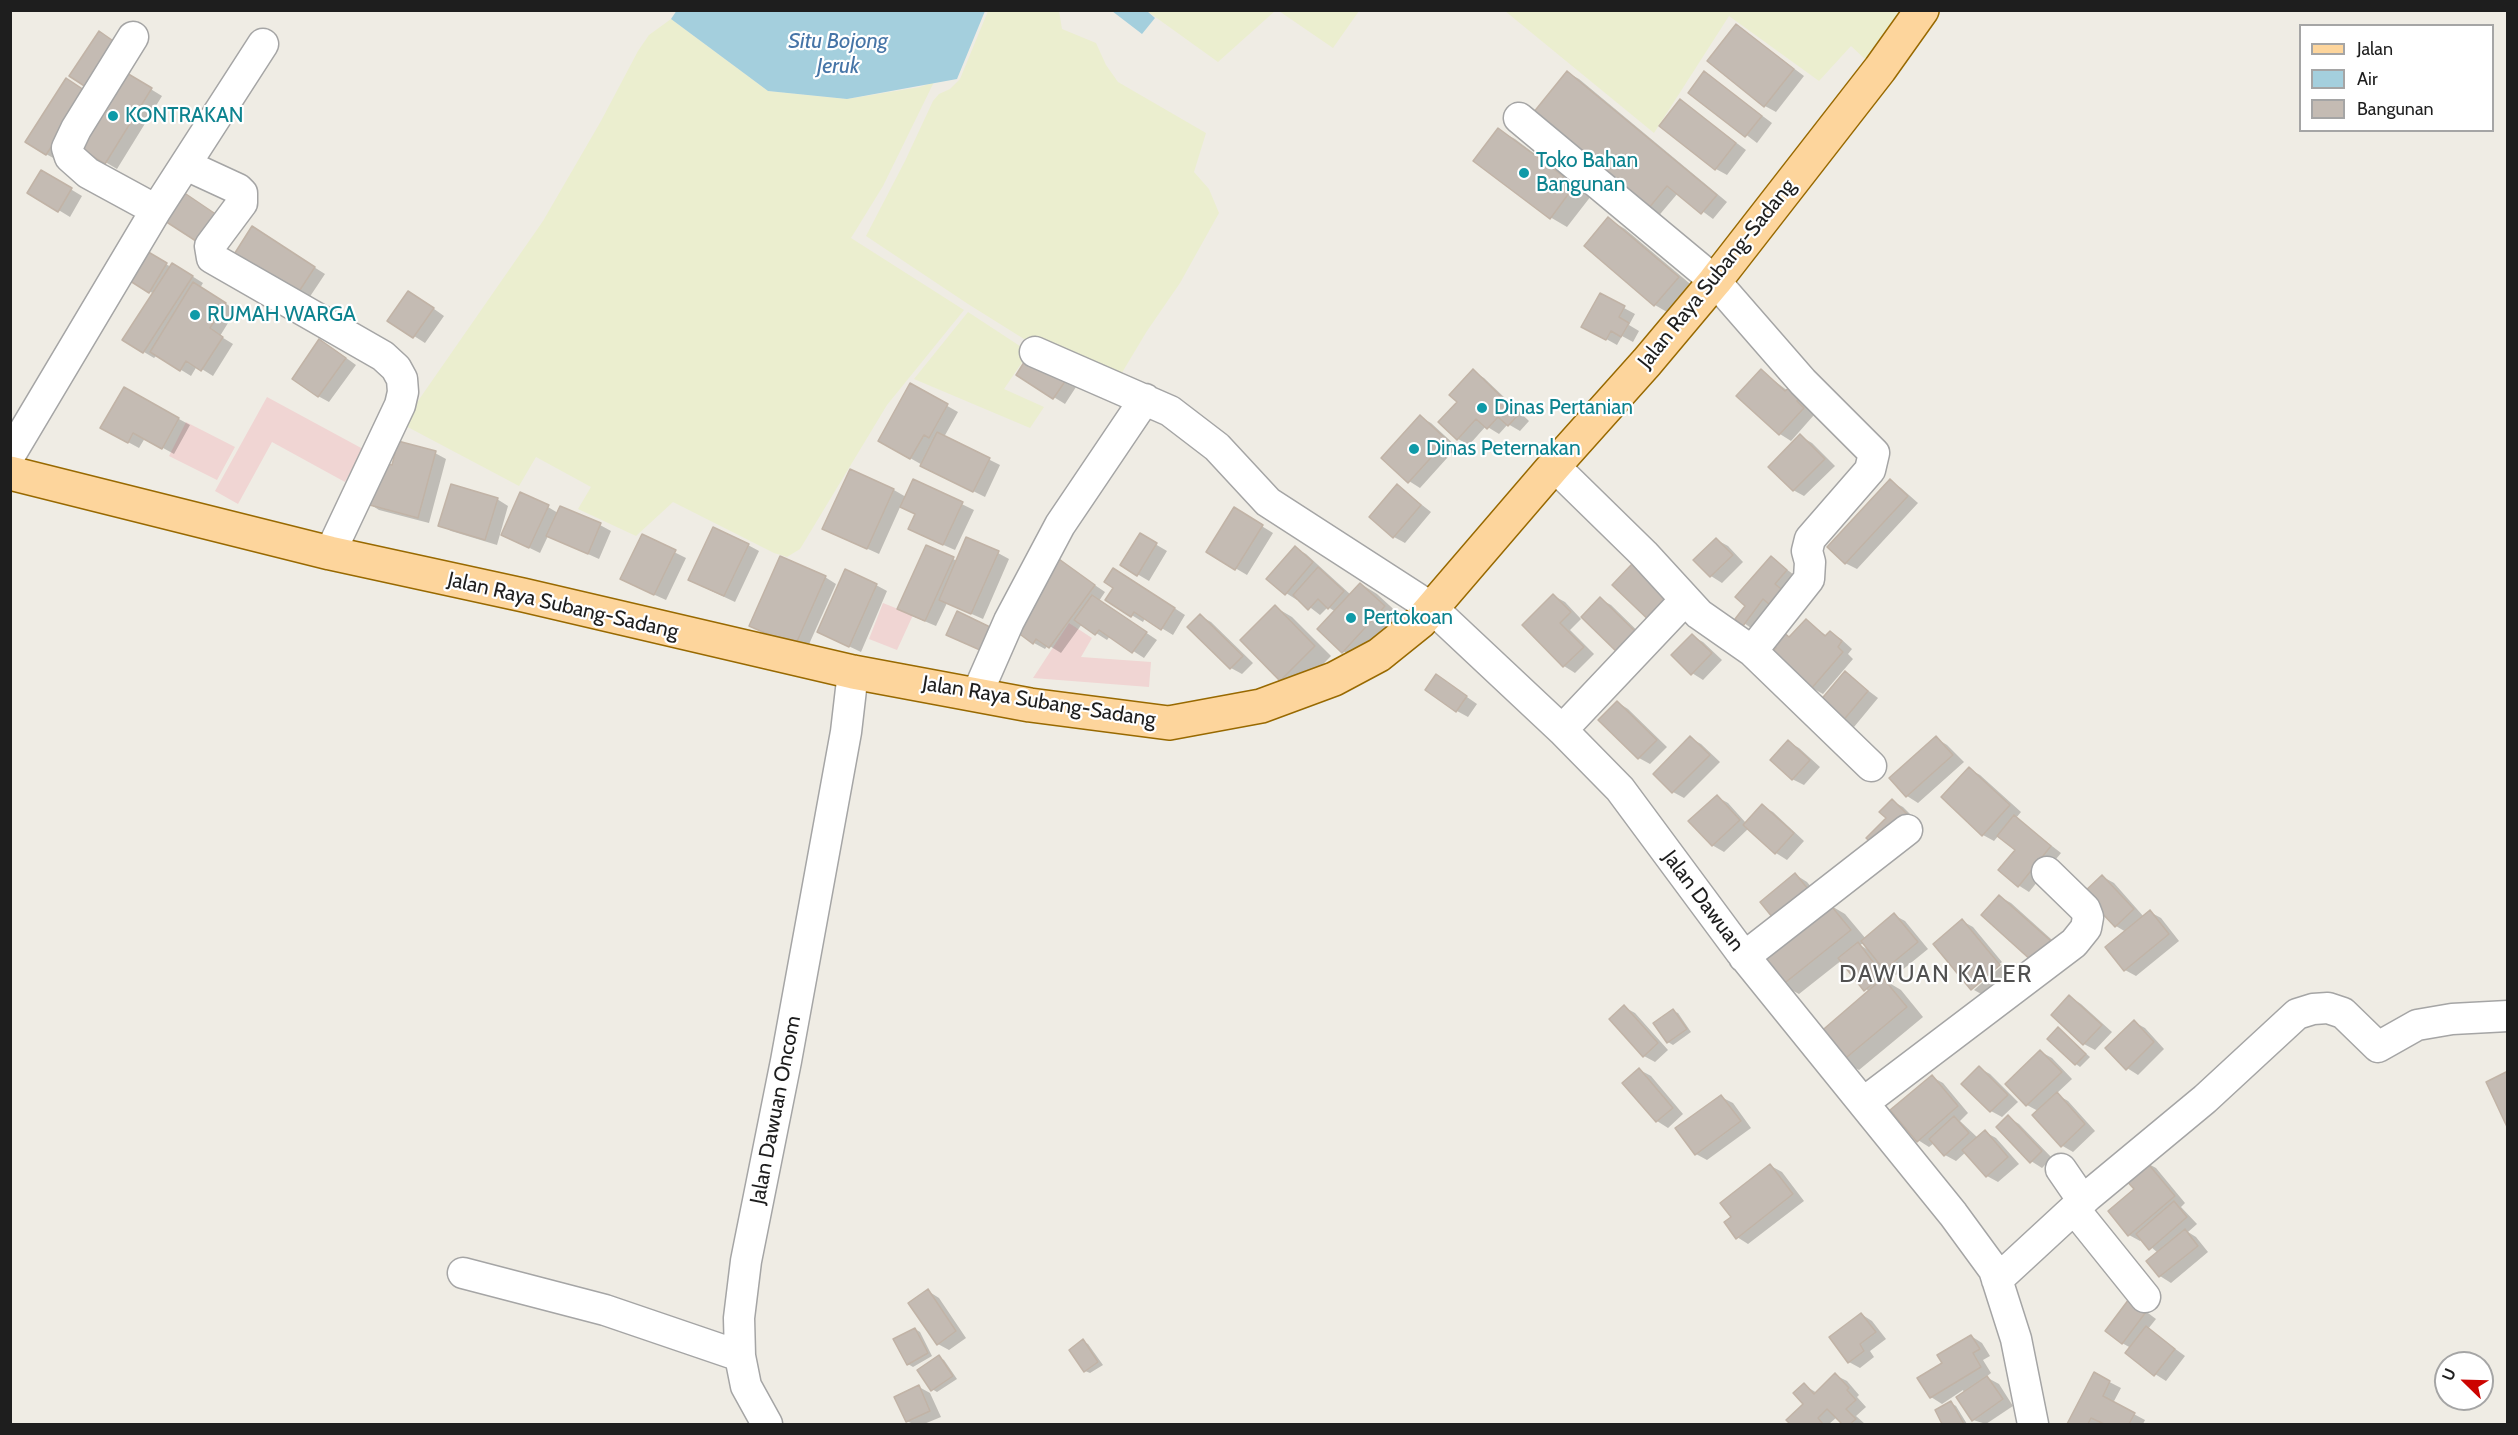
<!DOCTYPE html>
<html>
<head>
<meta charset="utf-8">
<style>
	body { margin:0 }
	#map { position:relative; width:2518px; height:1435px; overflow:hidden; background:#efece4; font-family:Cabin,sans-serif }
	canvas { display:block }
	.frame { position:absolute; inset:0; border:12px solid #1e1e1e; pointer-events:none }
	.legend { position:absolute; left:2299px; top:24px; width:195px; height:108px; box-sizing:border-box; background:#fff; border:2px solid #a5a5a5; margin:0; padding:8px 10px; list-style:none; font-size:18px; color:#1e1e1e }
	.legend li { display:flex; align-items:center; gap:12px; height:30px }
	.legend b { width:30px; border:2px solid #a5a5a5 }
	.north { position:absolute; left:2434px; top:1351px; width:60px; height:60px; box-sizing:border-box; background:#fff; border:2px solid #a5a5a5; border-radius:50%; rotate:293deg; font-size:16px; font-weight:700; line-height:24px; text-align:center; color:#1e1e1e }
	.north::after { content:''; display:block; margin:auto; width:21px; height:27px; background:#cc0400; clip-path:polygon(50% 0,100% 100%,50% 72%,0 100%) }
</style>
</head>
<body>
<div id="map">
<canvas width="2518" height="1435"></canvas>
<div class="frame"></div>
<ul class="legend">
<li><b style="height:8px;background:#fdd59c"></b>Jalan</li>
<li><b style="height:16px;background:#a4cfdd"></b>Air</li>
<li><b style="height:16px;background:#c4bbb3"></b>Bangunan</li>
</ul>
<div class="north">U</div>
</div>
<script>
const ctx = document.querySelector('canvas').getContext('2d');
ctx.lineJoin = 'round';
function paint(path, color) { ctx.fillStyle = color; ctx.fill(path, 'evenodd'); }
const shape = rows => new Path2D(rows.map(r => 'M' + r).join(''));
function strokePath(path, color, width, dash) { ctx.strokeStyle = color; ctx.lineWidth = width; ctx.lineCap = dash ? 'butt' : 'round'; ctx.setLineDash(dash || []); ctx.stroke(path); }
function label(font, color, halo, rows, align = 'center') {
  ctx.font = font + ' Cabin,sans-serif'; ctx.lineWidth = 4.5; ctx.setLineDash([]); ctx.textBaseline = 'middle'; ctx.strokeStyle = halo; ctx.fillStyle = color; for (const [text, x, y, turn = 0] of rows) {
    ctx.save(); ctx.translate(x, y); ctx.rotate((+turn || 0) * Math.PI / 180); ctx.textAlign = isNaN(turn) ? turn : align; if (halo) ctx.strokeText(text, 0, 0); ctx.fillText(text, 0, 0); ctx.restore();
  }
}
paint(shape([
	[267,397,363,449,345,482,272,442,238,504,215,491],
	[186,422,235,447,217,480,169,456],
	[883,603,913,615,897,650,869,639],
	[1069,623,1092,638,1081,657,1151,662,1149,687,1033,678]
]), '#f0d5d3');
paint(shape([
	[988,11,1059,11,1062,29,1096,43,1106,65,1118,82,1206,133,1194,172,1209,189,1219,213,1180,283,1147,331,1117,381,1056,359,968,304,866,236,905,161,933,101,939,94,950,89,960,79],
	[1147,11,1275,11,1218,62],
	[1279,11,1359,11,1333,48],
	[1505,11,1902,11,1866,60,1851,46,1819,81,1729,16,1654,133],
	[671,19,768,91,847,99,920,87,934,82,883,186,851,238,964,310,887,405,800,549,787,557,774,553,673,502,636,536,578,509,591,487,536,457,519,486,402,424,543,221,601,121,638,51,649,35],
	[968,312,1029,352,1004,389,1044,407,1030,428,914,379]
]), '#ebeecf');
paint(shape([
	[677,10,985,10,985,11,957,79,847,99,768,91,671,19],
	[1112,11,1147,11,1155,18,1142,34]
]), '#a4cfdd');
paint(shape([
	[1737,26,1804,76,1776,112,1765,106],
	[121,71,162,96,117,169,75,144],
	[1568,73,1579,79,1727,202,1713,219,1678,193,1656,219],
	[1705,73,1772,123,1757,143,1690,92],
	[67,80,57,160,46,154],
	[1681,101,1746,150,1727,175,1716,169],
	[1498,130,1515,139,1591,196,1567,227,1550,217],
	[42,172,82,196,70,217,29,192],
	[1608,219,1625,229,1695,288,1672,315,1655,305,1586,246],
	[263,235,325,274,307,301,235,256],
	[145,252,171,267,184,271,203,283,200,288,236,310,220,336,233,344,213,376,197,366,191,376,157,355,154,358,144,352,154,294,129,279],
	[1600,295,1635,314,1629,325,1639,331,1633,342,1622,336,1617,345,1583,326],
	[420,299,444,316,425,343,389,320],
	[331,347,356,365,329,402,318,396],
	[1039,364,1076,387,1065,404,1018,375],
	[1473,371,1484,378,1529,421,1520,431,1508,424,1499,434,1486,426,1469,445,1458,439,1459,402],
	[1761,371,1788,391,1811,403,1807,408,1814,415,1791,441,1780,434,1739,396],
	[910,385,958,412,944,437,1000,465,985,497,933,471,880,441],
	[124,389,190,425,174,454,145,438,139,448,102,428],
	[1420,417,1431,423,1457,447,1420,488,1409,481],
	[1800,436,1812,443,1835,466,1804,496,1793,490],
	[435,453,446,459,429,523,379,510,368,503,393,466],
	[914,481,974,510,955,550,921,535,917,514,901,505,879,554,824,529,894,490,906,497],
	[1890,481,1901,488,1918,503,1857,569,1845,563],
	[1398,486,1431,512,1405,543,1394,537],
	[497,499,508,506,497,545,451,531,440,525],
	[548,507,558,513,600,525,611,531,599,559,548,536,540,553,503,535],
	[1234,509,1273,533,1247,575,1208,552],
	[642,536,686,558,666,600,633,585],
	[1717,540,1728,546,1743,562,1722,583,1711,576,1695,560],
	[1150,541,1167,551,1149,581,1122,565],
	[748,545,759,551,735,602,701,586],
	[1295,548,1306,554,1351,595,1361,584,1377,594,1401,616,1360,661,1343,651,1336,612,1328,607,1320,615,1298,598,1297,600,1286,593],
	[998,553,1009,559,983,619,947,603,936,626,910,615,953,559,957,561],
	[1052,556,1105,592,1099,601,1157,640,1144,658,1110,636,1107,640,1082,624,1061,653,1048,645,1045,649,1034,643],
	[1771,558,1797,577,1755,631,1737,618,1748,606],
	[1125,576,1185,615,1173,635,1145,618,1143,622,1107,600],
	[825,577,836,584,806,651,762,632],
	[876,585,887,591,861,652,819,632],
	[1554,596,1565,602,1581,619,1600,599,1611,605,1653,646,1583,617,1570,630,1594,654,1575,673,1564,666,1524,625],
	[1275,607,1292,617,1331,656,1298,690,1281,680],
	[1200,616,1211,622,1253,663,1242,674,1231,668],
	[1806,621,1827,636,1830,633,1841,639,1852,649,1848,654,1853,659,1823,694,1812,688,1782,633,1791,638],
	[1692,636,1703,642,1722,660,1703,680,1692,673],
	[1845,673,1878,698,1854,727,1843,721],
	[1447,683,1477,704,1468,717,1457,711],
	[1617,702,1628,709,1667,747,1650,764,1639,758],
	[1690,738,1701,744,1720,762,1684,798,1673,792,1655,774],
	[1936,738,1947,745,1964,762,1918,803,1907,796,1891,778],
	[1788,742,1799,748,1820,767,1804,785,1792,779],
	[1969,769,1980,775,2021,812,2016,818,2061,853,2029,892,2018,885,2017,850,1999,835,1994,841,1983,835,1943,797],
	[1717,797,1728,803,1746,823,1762,806,1773,812,1804,841,1787,860,1776,853,1749,828,1724,852,1712,845],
	[1892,801,1903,807,1921,825,1891,855,1888,818],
	[1796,875,1807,882,1822,900,1789,928],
	[2103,877,2114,883,2144,917,2150,912,2161,918,2179,941,2136,976,2125,970,2126,932,2116,926],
	[2000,897,2011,903,2061,948,2045,967],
	[1828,904,1845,914,1866,939,1894,915,1905,921,1928,949,1896,975,1882,967,1894,982,1891,984,1901,990,1923,1017,1859,1070,1842,1061,1869,992,1842,960,1799,994,1782,985],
	[1864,943,1870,951,1860,945],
	[1962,921,1973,927,2002,962,1973,986,1973,990],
	[2004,964,2011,972,1983,995,1974,990],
	[2070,997,2081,1004,2112,1032,2095,1050,2084,1044,2053,1015],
	[1624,1007,1635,1013,1668,1050,1655,1062,1644,1056],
	[1673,1011,1678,1013,1691,1032,1673,1045,1668,1042,1655,1024],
	[2134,1022,2145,1028,2164,1049,2138,1075,2127,1068],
	[2058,1029,2090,1057,2080,1067,2076,1064],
	[2041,1052,2052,1058,2072,1079,2056,1094,2068,1101,2095,1131,2073,1152,2061,1145,2038,1111,2027,1105],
	[1979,1068,1990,1074,2018,1102,2002,1117,1991,1111,1963,1084],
	[1640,1070,1651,1076,1683,1114,1668,1128,1657,1121,1624,1083],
	[1932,1077,1943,1083,1968,1113,1960,1121,1978,1138,1985,1132,1996,1138,2019,1164,1998,1182,1987,1176,1966,1152,1956,1161,1945,1155,1934,1143,1929,1147,1918,1140],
	[1721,1097,1733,1103,1751,1128,1707,1160,1696,1154],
	[2008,1117,2019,1124,2052,1158,2042,1168,2031,1161],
	[2145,1162,2156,1168,2185,1203,2181,1207,2197,1224,2188,1232,2196,1237,2208,1252,2171,1283,2160,1276,2158,1253,2142,1239,2140,1241,2129,1235,2136,1190],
	[1771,1166,1782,1172,1804,1201,1748,1244,1737,1237,1733,1217],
	[928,1291,939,1298,966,1338,949,1350,938,1344],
	[2140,1307,2156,1319,2148,1329,2185,1356,2166,1381,2155,1374,2131,1348,2122,1343],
	[1861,1314,1872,1321,1886,1339,1870,1351,1874,1357,1860,1368,1849,1362],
	[915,1329,920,1332,932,1356,913,1367,908,1364],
	[1971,1336,1982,1343,1990,1356,1983,1360,1991,1373,1986,1377,1999,1384,2013,1406,1986,1424,1973,1420,1963,1390,1942,1404,1931,1397,1944,1364],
	[1083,1341,1088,1344,1103,1365,1090,1373,1085,1371],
	[939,1357,944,1360,957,1379,937,1392,932,1389],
	[2094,1374,2121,1388,2113,1403,2145,1420,2143,1424,2069,1424],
	[1835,1375,1847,1381,1859,1395,1857,1397,1866,1407,1856,1416,1865,1424,1844,1424,1837,1417,1829,1424,1792,1424,1788,1420,1806,1404,1804,1385,1817,1393],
	[919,1387,930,1393,941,1417,924,1424,913,1424,907,1421],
	[1951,1403,1956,1406,1967,1424,1944,1424,1937,1411]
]), '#0003');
const building = shape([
	[1736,24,1794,69,1764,107,1707,61,1736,24],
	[99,31,119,45,89,89,69,76,99,31],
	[120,69,152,88,105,164,73,144,120,69],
	[1567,71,1717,195,1701,214,1667,186,1644,214,1529,118,1567,71],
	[1704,71,1762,116,1745,137,1688,93,1704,71],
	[66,78,87,92,46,155,25,142,66,78],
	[1680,99,1736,143,1715,170,1659,126,1680,99],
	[1498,128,1575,185,1550,219,1473,161,1498,128],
	[41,170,72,188,58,212,27,193,41,170],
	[183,192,217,215,199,243,165,221,183,192],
	[1608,217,1679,277,1654,306,1584,246,1608,217],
	[252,226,315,267,296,296,233,256,252,226],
	[145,250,167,263,149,293,127,279,145,250],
	[172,263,193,276,143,353,122,340,172,263],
	[193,282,226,303,210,328,223,337,201,371,186,361,180,371,150,352,193,282],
	[408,291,434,308,413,338,387,321,408,291],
	[1600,293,1625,306,1619,317,1629,323,1621,337,1611,331,1606,340,1581,327,1600,293],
	[319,339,346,358,318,397,292,379,319,339],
	[1028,356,1066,380,1053,399,1016,375,1028,356],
	[1473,369,1519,414,1508,426,1498,417,1487,429,1476,419,1457,440,1438,422,1457,402,1449,395,1473,369],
	[1761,369,1785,391,1790,387,1801,396,1797,401,1804,408,1779,435,1736,396,1761,369],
	[910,383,948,404,929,438,924,435,910,459,878,441,910,383],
	[124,387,179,418,162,449,133,433,128,443,100,428,124,387],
	[1420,415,1447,440,1408,483,1381,458,1420,415],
	[937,432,990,458,973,492,920,466,937,432],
	[1800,434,1825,459,1793,491,1768,467,1800,434],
	[398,441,436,451,418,518,366,504,378,461,392,465,398,441],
	[850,469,894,489,867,549,822,529,850,469],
	[913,479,963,502,943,545,908,529,915,514,900,507,913,479],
	[1890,479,1908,496,1845,564,1827,547,1890,479],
	[451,484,498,498,485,540,438,526,451,484],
	[1397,484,1421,505,1393,538,1369,517,1397,484],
	[520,492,549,505,529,548,501,535,520,492],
	[560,506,601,523,588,554,546,536,560,506],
	[1234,507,1263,525,1235,570,1206,552,1234,507],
	[713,527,749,544,724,596,688,580,713,527],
	[1140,533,1157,543,1137,576,1120,565,1140,533],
	[642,534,676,550,654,595,620,579,642,534],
	[966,537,999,551,971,614,939,600,966,537],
	[1716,538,1733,555,1710,577,1693,560,1716,538],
	[926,545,954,557,925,621,897,609,926,545],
	[1295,546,1313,562,1285,595,1266,579,1295,546],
	[1052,554,1095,585,1049,648,1036,639,1033,644,1013,629,1052,554],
	[780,556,826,576,795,646,749,626,780,556],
	[1771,556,1787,570,1775,584,1791,597,1778,612,1763,599,1743,626,1735,619,1745,606,1735,597,1771,556],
	[1632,564,1675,605,1655,626,1612,585,1632,564],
	[1318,567,1344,591,1328,609,1318,599,1308,610,1293,595,1318,567],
	[1113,568,1175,608,1161,630,1134,612,1131,617,1105,600,1113,588,1104,582,1113,568],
	[845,569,877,584,849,647,817,632,845,569],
	[1360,583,1385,606,1342,653,1317,629,1360,583],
	[1553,594,1571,612,1560,623,1584,647,1563,667,1522,625,1553,594],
	[1092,595,1147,632,1132,653,1099,630,1095,635,1074,620,1092,595],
	[1600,597,1643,639,1624,659,1581,617,1600,597],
	[1275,605,1315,646,1280,681,1240,640,1275,605],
	[957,611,990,627,980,650,946,635,957,611],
	[1200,614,1243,656,1230,669,1187,627,1200,614],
	[1806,619,1825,636,1830,631,1842,641,1838,647,1843,652,1811,689,1772,652,1776,648,1771,643,1782,631,1789,637,1806,619],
	[1692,634,1712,653,1691,675,1671,655,1692,634],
	[1845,671,1868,691,1842,722,1819,702,1845,671],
	[1436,674,1467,696,1456,712,1425,690,1436,674],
	[1617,701,1657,740,1638,759,1598,720,1617,701],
	[1690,736,1710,755,1672,793,1653,774,1690,736],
	[1936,736,1953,755,1906,797,1889,778,1936,736],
	[1788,740,1810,760,1792,780,1770,760,1788,740],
	[1969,767,2010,805,1982,836,1941,797,1969,767],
	[1717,795,1740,820,1712,846,1688,821,1717,795],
	[1892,799,1911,818,1879,850,1866,838,1886,818,1879,812,1892,799],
	[1762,804,1794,833,1775,854,1743,825,1762,804],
	[2014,815,2051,846,2018,887,1998,870,2015,850,1997,836,2014,815],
	[1795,873,1812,894,1777,923,1760,902,1795,873],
	[2102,875,2134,909,2115,927,2083,893,2102,875],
	[1999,895,2051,941,2033,962,1981,915,1999,895],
	[1828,902,1851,930,1781,986,1759,957,1828,902],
	[2150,910,2169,934,2124,971,2105,947,2150,910],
	[1894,913,1918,942,1884,970,1861,941,1894,913],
	[1962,919,2000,965,1971,990,1933,944,1962,919],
	[1858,942,1883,975,1864,991,1838,958,1858,942],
	[1883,978,1907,1007,1841,1062,1818,1034,1883,978],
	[2069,995,2102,1025,2083,1045,2051,1015,2069,995],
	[1624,1005,1658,1043,1643,1057,1609,1019,1624,1005],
	[1673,1009,1687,1029,1667,1043,1653,1023,1673,1009],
	[2134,1020,2154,1042,2126,1070,2105,1048,2134,1020],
	[2058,1027,2086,1054,2075,1065,2047,1039,2058,1027],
	[2040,1050,2062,1072,2026,1106,2005,1084,2040,1050],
	[1979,1066,2008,1095,1990,1112,1961,1084,1979,1066],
	[1639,1068,1673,1108,1656,1122,1622,1083,1639,1068],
	[2508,1071,2508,1129,2486,1082,2508,1071],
	[1932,1075,1958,1106,1917,1142,1890,1110,1932,1075],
	[2057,1092,2085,1124,2061,1147,2032,1115,2057,1092],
	[1721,1095,1741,1121,1695,1155,1675,1128,1721,1095],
	[2008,1115,2042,1151,2030,1163,1996,1127,2008,1115],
	[1954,1116,1969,1133,1944,1156,1929,1139,1954,1116],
	[1985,1130,2008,1157,1986,1177,1962,1150,1985,1130],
	[2145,1160,2175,1196,2128,1236,2108,1211,2134,1189,2124,1178,2145,1160],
	[1770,1164,1793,1194,1736,1239,1724,1222,1731,1217,1720,1203,1770,1164],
	[2174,1201,2187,1217,2149,1250,2136,1234,2174,1201],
	[2185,1229,2198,1246,2159,1277,2146,1261,2185,1229],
	[928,1289,956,1331,937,1345,908,1303,928,1289],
	[2129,1299,2146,1312,2122,1344,2105,1331,2129,1299],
	[1861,1313,1876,1332,1860,1344,1864,1351,1848,1363,1829,1337,1861,1313],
	[2146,1326,2175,1349,2154,1376,2125,1353,2146,1326],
	[915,1328,928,1353,907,1365,893,1339,915,1328],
	[1971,1335,1980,1349,1973,1353,1981,1367,1930,1398,1917,1378,1942,1363,1937,1355,1971,1335],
	[1083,1339,1098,1362,1084,1372,1069,1350,1083,1339],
	[939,1355,953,1376,931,1391,917,1370,939,1355],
	[2094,1372,2110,1381,2103,1396,2135,1413,2129,1424,2104,1424,2091,1418,2088,1424,2067,1424,2094,1372],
	[1835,1373,1849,1388,1847,1390,1856,1400,1846,1409,1856,1419,1850,1424,1842,1424,1827,1409,1818,1418,1823,1424,1790,1424,1786,1420,1803,1404,1793,1393,1804,1383,1814,1394,1835,1373],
	[1987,1376,2003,1399,1972,1421,1956,1397,1987,1376],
	[919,1385,930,1411,906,1422,894,1397,919,1385],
	[1951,1401,1964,1424,1942,1424,1935,1410,1951,1401]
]);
paint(building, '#c4bbb3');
strokePath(building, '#c1b3a6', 1.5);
const street = shape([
	[133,37,76,129,67,148,70,157,88,173,156,210],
	[1519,118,1715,281,1803,382,1874,453,1870,470,1810,539,1807,551,1810,562,1809,579,1752,651],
	[186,165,238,189,242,193,242,203,210,246,212,258,383,356,396,368,402,379,403,392,400,405,330,553],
	[1035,352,1170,411,1217,447,1268,502,1432,608,1562,730,1620,789,1740,951,1953,1214,1994,1270,2016,1339,2033,1424],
	[10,455,156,210,263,44],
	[1554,466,1644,554,1699,614,1752,651,1871,766],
	[977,694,1009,621,1060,525,1145,399],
	[1562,730,1685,600],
	[1744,957,1907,830],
	[1863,1103,2074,943,2086,928,2088,917,2085,909,2047,872],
	[2061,1169,2083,1201],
	[2075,1210,2145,1297],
	[463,1273,605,1310,740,1356],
	[1997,1280,2088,1196,2205,1099,2297,1014,2313,1009,2328,1008,2343,1013,2378,1047,2417,1025,2452,1019,2508,1016],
	[767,1424,746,1386,740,1356,739,1318,746,1261,786,1061,846,732,853,672]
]);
const primary = shape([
	[10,473,330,553,523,595,853,672,1030,705,1169,723,1261,706,1334,679,1379,655,1420,622,1554,466,1647,362,1715,281,1880,69,1922,10]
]);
strokePath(street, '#a5a5a5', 33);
strokePath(primary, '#986900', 36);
strokePath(street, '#fff', 30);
strokePath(primary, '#fdd59c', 33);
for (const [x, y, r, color] of [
	[113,116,6,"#0f9aa8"],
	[1524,173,6,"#0f9aa8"],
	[195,315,6,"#0f9aa8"],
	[1482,408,6,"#0f9aa8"],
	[1414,449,6,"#0f9aa8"],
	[1351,618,6,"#0f9aa8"]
]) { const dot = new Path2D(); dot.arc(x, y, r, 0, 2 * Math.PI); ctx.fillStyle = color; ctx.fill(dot); strokePath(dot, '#fff', 2); }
label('21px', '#0d838f', '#fff', [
	["KONTRAKAN",125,116],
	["Toko Bahan",1536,161],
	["Bangunan",1536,185],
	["RUMAH WARGA",207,315],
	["Dinas Pertanian",1494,408],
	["Dinas Peternakan",1426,449],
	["Pertokoan",1363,618]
], 'left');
label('21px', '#1e1e1e', '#fff', [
	["Jalan Raya Subang-Sadang",1717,274,-51],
	["Jalan Raya Subang-Sadang",563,606,13],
	["Jalan Raya Subang-Sadang",1039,702,9],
	["Jalan Dawuan",1703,901,53],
	["Jalan Dawuan Oncom",776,1110,-79]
]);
label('italic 22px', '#4675a7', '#fff', [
	["Situ Bojong",838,42],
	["Jeruk",838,67]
]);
ctx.letterSpacing = '1.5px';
label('24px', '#515151', '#fff', [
	["DAWUAN KALER",1936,975]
]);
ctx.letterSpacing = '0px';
</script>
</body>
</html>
